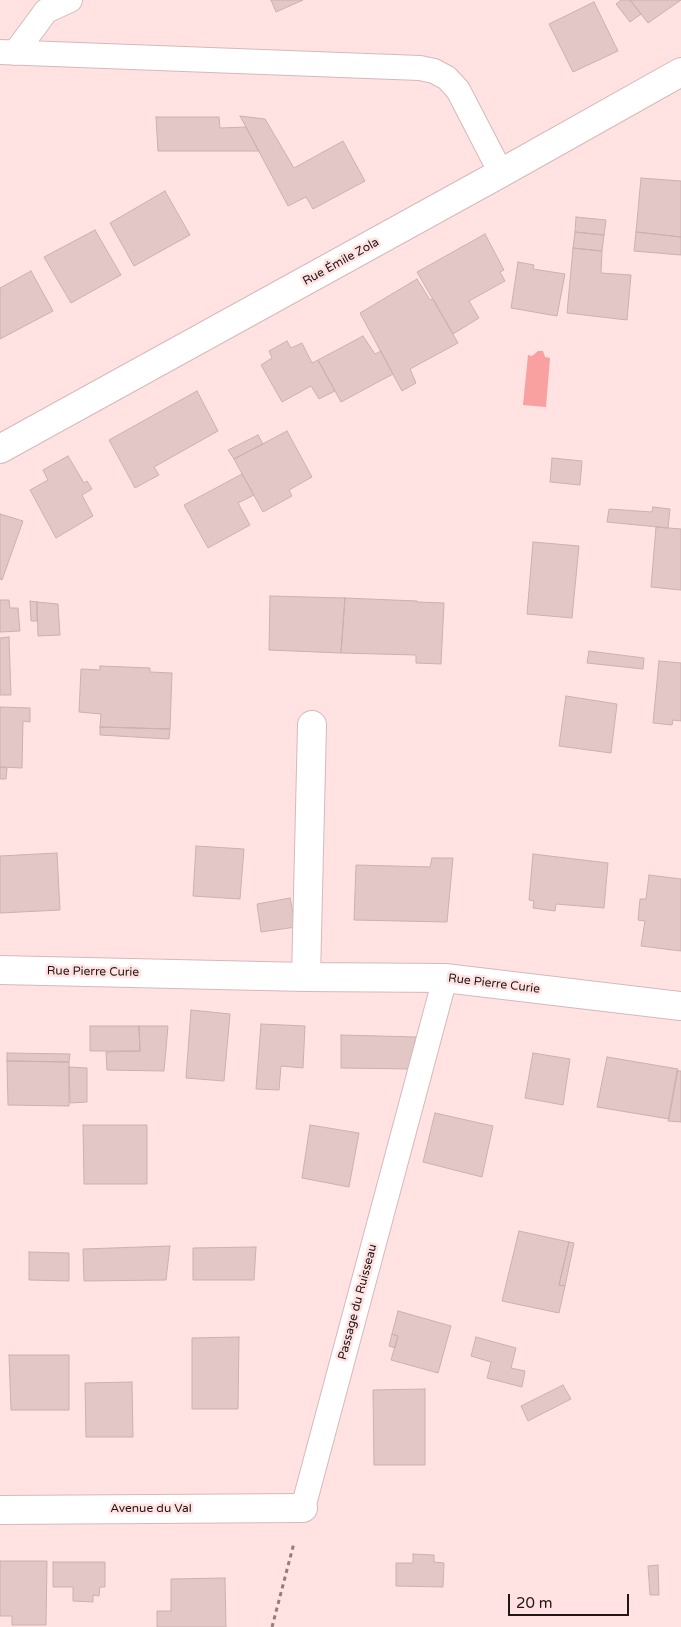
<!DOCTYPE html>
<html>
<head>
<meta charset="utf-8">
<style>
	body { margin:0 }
	#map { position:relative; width:681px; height:1627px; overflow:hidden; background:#ffe2e1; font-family:"Varela Round",sans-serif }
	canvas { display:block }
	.scale { position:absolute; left:508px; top:1594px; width:121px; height:22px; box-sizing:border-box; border:2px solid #201616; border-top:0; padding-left:6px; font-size:15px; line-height:18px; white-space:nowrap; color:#201616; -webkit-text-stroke:4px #ffe2e1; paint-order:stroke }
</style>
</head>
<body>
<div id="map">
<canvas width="681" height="1627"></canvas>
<div class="scale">20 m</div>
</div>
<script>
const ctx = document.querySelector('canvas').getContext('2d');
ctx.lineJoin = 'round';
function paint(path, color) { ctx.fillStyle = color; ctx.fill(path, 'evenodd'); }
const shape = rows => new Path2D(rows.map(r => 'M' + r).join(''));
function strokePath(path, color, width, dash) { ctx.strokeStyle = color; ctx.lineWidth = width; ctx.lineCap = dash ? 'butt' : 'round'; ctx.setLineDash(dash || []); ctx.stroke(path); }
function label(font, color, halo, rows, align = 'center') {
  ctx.font = font + ' "Varela Round",sans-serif'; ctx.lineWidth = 5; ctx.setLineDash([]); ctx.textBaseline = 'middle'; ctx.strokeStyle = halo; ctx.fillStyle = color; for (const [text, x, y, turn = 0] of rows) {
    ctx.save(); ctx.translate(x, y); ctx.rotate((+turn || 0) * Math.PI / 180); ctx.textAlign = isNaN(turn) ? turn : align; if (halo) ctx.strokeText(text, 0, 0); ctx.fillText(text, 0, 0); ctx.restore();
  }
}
paint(shape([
	[538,351,543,351,545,357,550,358,546,407,523,405,528,355,532,356]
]), '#f9a0a1');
const building = shape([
	[271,0,303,0,276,12,271,0],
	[621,0,630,0,641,14,630,22,616,4,621,0],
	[630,0,681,0,648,23,630,0],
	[594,2,618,51,573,72,549,24,594,2],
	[240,116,265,119,294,168,343,141,365,181,313,209,306,197,288,206,240,116],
	[156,117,219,117,220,128,246,127,259,151,158,151,156,117],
	[641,178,681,181,681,237,636,232,641,178],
	[165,191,190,235,134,266,110,223,165,191],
	[576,217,606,220,604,235,575,232,576,217],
	[95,230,121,275,71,303,44,257,95,230],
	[575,232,604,235,602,251,573,248,575,232],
	[636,232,681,237,681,255,634,251,636,232],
	[485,234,504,270,500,272,505,281,469,301,479,318,453,334,417,272,485,234],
	[573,248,602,251,601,273,631,275,627,320,567,313,573,248],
	[518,262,534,265,533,269,565,274,557,316,511,308,518,262],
	[31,271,53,311,0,339,0,288,31,271],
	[417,279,430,300,433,299,458,343,410,369,416,383,402,391,360,313,417,279],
	[363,336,375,354,381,351,393,374,341,402,318,360,363,336],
	[287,341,291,348,302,343,312,363,318,360,335,391,319,399,311,386,282,402,261,365,272,358,269,351,287,341],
	[197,391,218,431,154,467,159,475,135,488,109,440,197,391],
	[287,431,312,477,289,490,292,496,263,512,234,459,287,431],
	[258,435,263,444,234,459,228,450,258,435],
	[68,456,84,483,87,481,92,489,82,495,93,516,56,538,30,490,48,480,43,470,68,456],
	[552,458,582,461,580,485,550,482,552,458],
	[242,474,254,495,238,503,250,525,208,548,184,505,242,474],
	[653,507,670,509,668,528,607,522,609,509,652,512,653,507],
	[0,514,23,521,2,580,0,579,0,514],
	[656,527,681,529,681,590,651,587,656,527],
	[533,542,579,546,572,618,527,614,533,542],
	[270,596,345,598,341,653,269,650,270,596],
	[345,598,417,601,417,602,444,603,441,664,416,663,416,655,341,653,345,598],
	[0,600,9,600,10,608,18,608,20,631,0,632,0,600],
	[30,601,37,602,37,621,31,621,30,601],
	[37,602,58,604,60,635,38,636,37,602],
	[9,637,11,695,0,695,0,638,9,637],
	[589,651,644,658,643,669,587,663,589,651],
	[659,661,681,663,681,721,673,720,672,725,653,723,659,661],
	[100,666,150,668,150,672,172,673,170,729,100,727,101,714,79,712,81,669,100,670,100,666],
	[566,696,617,704,611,753,559,746,566,696],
	[0,707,30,708,30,722,23,721,22,768,0,767,0,707],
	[100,727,170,729,169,739,100,735,100,727],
	[0,767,7,768,6,779,0,779,0,767],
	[196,846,244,849,240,899,193,896,196,846],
	[57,853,60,910,0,913,0,856,57,853],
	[533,854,608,863,604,908,556,904,555,911,533,908,534,901,529,900,533,854],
	[432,858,453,858,447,922,354,920,356,865,430,867,432,858],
	[649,875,681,879,681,951,641,946,645,921,638,920,640,899,646,899,649,875],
	[290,898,296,927,261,932,257,904,290,898],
	[191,1010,230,1014,224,1081,186,1078,191,1010],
	[261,1024,305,1026,303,1068,281,1066,279,1090,256,1089,261,1024],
	[90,1026,139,1026,140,1051,90,1051,90,1026],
	[139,1026,168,1026,164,1071,107,1070,106,1052,140,1051,139,1026],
	[341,1035,416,1037,410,1069,341,1068,341,1035],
	[7,1053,70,1054,69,1062,7,1061,7,1053],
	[533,1053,570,1059,563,1105,525,1098,533,1053],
	[607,1057,678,1069,669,1119,597,1107,607,1057],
	[7,1061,69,1062,69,1106,8,1105,7,1061],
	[69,1067,87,1068,87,1102,70,1103,69,1067],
	[677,1071,681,1071,681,1122,668,1121,677,1071],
	[435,1113,493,1126,482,1177,423,1162,435,1113],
	[83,1125,147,1125,147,1184,84,1184,83,1125],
	[310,1125,359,1133,349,1187,302,1178,310,1125],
	[519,1231,569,1242,559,1285,565,1286,559,1313,502,1301,519,1231],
	[569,1242,574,1243,565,1286,559,1285,569,1242],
	[170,1246,166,1280,84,1281,83,1249,170,1246],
	[256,1247,254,1280,193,1280,193,1248,256,1247],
	[29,1252,69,1253,69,1281,29,1280,29,1252],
	[398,1311,451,1326,438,1373,391,1360,398,1336,392,1334,398,1311],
	[392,1334,398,1336,395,1348,389,1346,392,1334],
	[239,1337,238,1409,192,1409,192,1338,239,1337],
	[476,1337,516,1348,511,1368,525,1371,522,1387,487,1378,491,1362,471,1356,476,1337],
	[9,1355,69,1355,69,1410,11,1410,9,1355],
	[132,1382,133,1437,86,1437,85,1383,132,1382],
	[563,1385,571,1399,528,1421,521,1406,563,1385],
	[425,1389,425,1465,374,1465,373,1390,425,1389],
	[413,1554,434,1555,434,1562,444,1563,443,1587,396,1586,396,1563,413,1563,413,1554],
	[0,1561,47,1561,46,1625,12,1625,12,1616,0,1616,0,1561],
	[53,1562,105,1562,105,1587,100,1587,99,1596,93,1595,93,1602,73,1601,73,1587,53,1587,53,1562],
	[658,1565,659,1595,650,1595,648,1566,658,1565],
	[225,1578,226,1627,157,1627,157,1611,171,1611,171,1579,225,1578]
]);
paint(building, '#e3c7c6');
strokePath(building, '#ccb0b0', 1);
const lane = shape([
	[0,52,420,68,434,71,447,78,458,90,501,173],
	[15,53,46,11,70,0],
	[303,1508,445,978]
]);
const street = shape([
	[0,449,501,173,681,72],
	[0,970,306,977,445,978,681,1006],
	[306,977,312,725],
	[0,1510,303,1508]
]);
strokePath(lane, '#d5b9b9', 26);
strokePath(street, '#d5b9b9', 30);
strokePath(shape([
	[272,1627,294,1543]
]), '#917d7d', 3, [4, 4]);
strokePath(lane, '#fff', 24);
strokePath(street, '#fff', 28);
label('12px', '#201616', '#ffe2e1', [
	["Rue Émile Zola",341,262,-29],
	["Rue Pierre Curie",93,972,1],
	["Rue Pierre Curie",494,984,7],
	["Passage du Ruisseau",358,1302,-75],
	["Avenue du Val",151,1509]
]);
</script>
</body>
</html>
